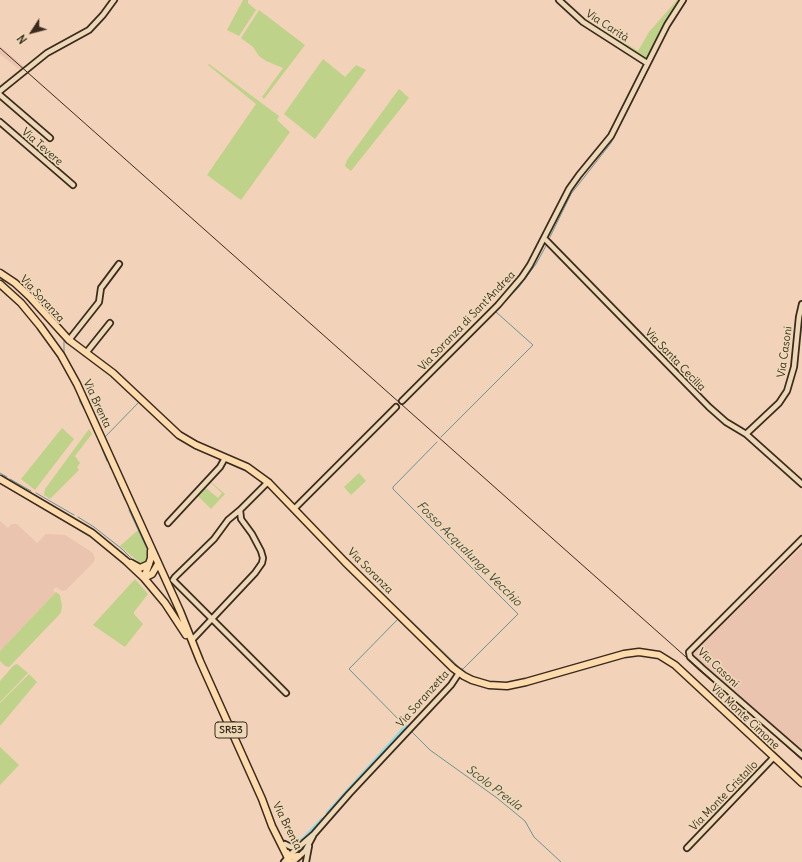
<!DOCTYPE html>
<html>
<head>
<meta charset="utf-8">
<style>
	body { margin:0 }
	#map { position:relative; width:802px; height:862px; overflow:hidden; background:#f2d2b8; font-family:Delius,sans-serif }
	canvas { display:block }
	.north { position:absolute; left:12px; top:12px; width:40px; height:40px; -webkit-text-stroke:3px #edd9b7; paint-order:stroke; rotate:234deg; font-size:11px; font-weight:700; line-height:16px; text-align:center; color:#3b2a1e }
	.north::after { content:''; display:block; margin:auto; width:14px; height:18px; background:#3b2a1e; clip-path:polygon(50% 0,100% 100%,50% 72%,0 100%) }
</style>
</head>
<body>
<div id="map">
<canvas width="802" height="862"></canvas>
<div class="north">N</div>
</div>
<script>
const ctx = document.querySelector('canvas').getContext('2d');
ctx.lineJoin = 'round';
function paint(path, color) { ctx.fillStyle = color; ctx.fill(path, 'evenodd'); }
const shape = rows => new Path2D(rows.map(r => 'M' + r).join(''));
function strokePath(path, color, width, dash) { ctx.strokeStyle = color; ctx.lineWidth = width; ctx.lineCap = dash ? 'butt' : 'round'; ctx.setLineDash(dash || []); ctx.stroke(path); }
function label(font, color, halo, rows, align = 'center') {
  ctx.font = font + ' Delius,sans-serif'; ctx.lineWidth = 3.5; ctx.setLineDash([]); ctx.textBaseline = 'middle'; ctx.strokeStyle = halo; ctx.fillStyle = color; for (const [text, x, y, turn = 0] of rows) {
    ctx.save(); ctx.translate(x, y); ctx.rotate((+turn || 0) * Math.PI / 180); ctx.textAlign = isNaN(turn) ? turn : align; if (halo) ctx.strokeText(text, 0, 0); ctx.fillText(text, 0, 0); ctx.restore();
  }
}
paint(shape([
	[0,46,21,64,25,68,21,71,0,54],
	[0,521,8,528,12,524,17,524,37,543,46,534,65,535,93,553,95,559,94,562,66,590,62,591,56,587,53,590,55,593,0,651],
	[802,547,802,751,692,654]
]), '#eac4af');
paint(shape([
	[243,0,248,0,248,3,256,10,239,36,227,30],
	[677,0,679,0,668,17,647,59,642,58,618,43,620,40,638,51,649,32],
	[259,10,305,45,264,99,262,97,283,68,266,61,259,56,253,47,241,38],
	[323,59,345,77,356,65,366,70,315,139,284,114],
	[209,64,279,116,277,120,290,132,241,200,207,175,256,104,208,65],
	[399,89,409,98,351,171,345,166,347,160],
	[62,428,74,439,35,490,21,479],
	[89,429,92,434,75,456,80,463,77,467,79,470,50,499,44,495,45,489],
	[359,473,366,481,351,495,344,487],
	[211,482,225,494,211,509,197,495,207,484,208,485,206,488,218,498,222,493,211,483],
	[138,530,146,547,148,555,145,561,140,563,120,546],
	[135,579,148,594,134,612,134,614,143,624,125,647,93,625],
	[56,592,60,595,62,606,61,612,58,616,11,665,9,667,5,666,0,661,0,651],
	[17,664,28,673,0,702,0,681,14,665],
	[29,674,37,682,0,726,0,703],
	[0,747,19,765,0,785]
]), '#bed389');
strokePath(shape([
	[681,7,686,0],
	[550,237,571,194,611,143,667,30],
	[0,289,9,296],
	[22,294,36,309],
	[11,298,18,305],
	[24,312,35,324],
	[43,315,66,342,106,371],
	[64,341,64,354,77,376],
	[53,350,62,364],
	[458,350,519,287,536,264,547,244],
	[64,368,71,380],
	[80,382,118,468],
	[73,384,76,388],
	[78,393,80,402,87,414],
	[130,393,161,423],
	[88,417,101,445],
	[165,426,179,439,193,447],
	[105,437,139,402],
	[441,437,533,345,496,312],
	[196,448,215,457],
	[102,449,107,461],
	[227,463,252,474],
	[110,467,112,470],
	[120,472,123,478],
	[0,473,7,477],
	[115,477,125,500],
	[10,479,31,491],
	[36,493,74,515],
	[129,510,148,551],
	[78,517,94,527,122,549,134,561],
	[187,562,202,547],
	[403,613,461,669,463,669,518,614,393,489,393,487,437,442],
	[399,618,349,669,406,727],
	[412,732,430,750,497,798,525,821,534,837,561,862]
]), '#6a9494', 1);
strokePath(shape([
	[328,813,406,727],
	[291,843,303,840,322,820]
]), '#8adbe3', 4.5);
const minor = shape([
	[559,0,583,22,647,63],
	[0,91,47,53,89,30,103,15,114,0],
	[0,95,50,138],
	[0,122,73,185],
	[544,238,709,407,726,422,746,434,802,484],
	[69,340,99,302,101,288,119,264],
	[86,353,110,323],
	[402,401,498,305,522,277,530,265,569,189,579,175,611,136,667,25,683,0],
	[746,434,779,403,787,391,794,367,799,317,802,304],
	[294,509,396,407],
	[240,510,228,520,214,539,175,577,173,580,286,693],
	[168,523,220,467,225,458],
	[802,539,689,652,690,657,702,668,802,755],
	[192,640,255,573,262,563,263,558,261,551,252,534,241,519,240,510,268,482],
	[230,727,233,725,240,727,242,726],
	[285,844,291,847,299,846],
	[687,848,774,757],
	[284,862,292,853,314,834,349,794,451,685,459,673],
	[293,862,305,851,313,836],
	[306,862,309,846]
]);
const major = shape([
	[0,273,15,283,29,296,69,340,113,373,179,435,196,445,247,467,269,483,345,562,453,668,464,676,472,680,489,685,507,686,526,682,624,654,639,652,659,655,675,665,802,783],
	[0,284,21,303,40,326,61,355,77,384,180,611,200,661,262,799,272,826,290,862],
	[0,479,92,533,126,561,144,578,165,603,186,635],
	[131,563,140,568,149,564],
	[144,578,151,558,151,551],
	[144,578,152,574,158,564],
	[287,853,290,857,298,856]
]);
strokePath(minor, '#3b2a1e', 8);
strokePath(major, '#3b2a1e', 9);
strokePath(minor, '#edd9b7', 4.5);
strokePath(major, '#fedbac', 6);
strokePath(shape([
	[0,48,802,760]
]), '#3b2a1e', 1);
for (const [x, y, w] of [
	[231,730,32]
]) { const box = new Path2D(); box.roundRect(x - w / 2, y - 8, w, 16, 3); ctx.fillStyle = '#edd9b7'; ctx.fill(box); strokePath(box, '#3b2a1e', 1); }
label('bold 10px', '#3b2a1e', null, [
	["SR53",231,730]
]);
label('11px', '#3b2a1e', '#edd9b7', [
	["Via Carità",607,26,33],
	["Via Tevere",42,147,41],
	["Via Soranza",42,299,47],
	["Via Soranza di Sant'Andrea",467,321,-46],
	["Via Casoni",785,352,-82],
	["Via Santa Cecilia",675,360,46],
	["Via Brenta",97,404,65],
	["Via Soranza",370,571,45],
	["Via Casoni",718,668,43],
	["Via Soranzetta",423,699,-48],
	["Via Monte Cimone",745,717,43],
	["Via Monte Cristallo",724,796,-46],
	["Via Brenta",287,826,63]
]);
label('italic 12px', '#47453c', '#edd9b7', [
	["Fosso Acqualunga Vecchio",469,554,45],
	["Scolo Preula",494,788,37]
]);
</script>
</body>
</html>
